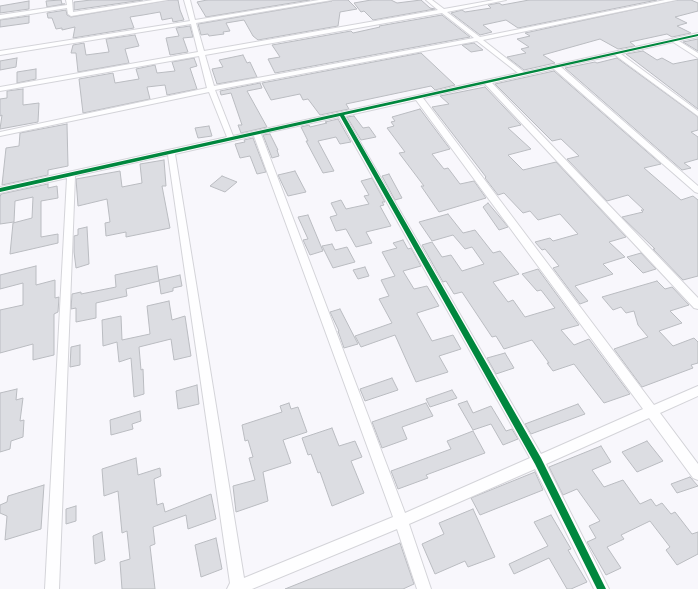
<!DOCTYPE html>
<html>
<head>
<meta charset="utf-8">
<style>
	body { margin:0 }
	canvas { display:block; background:#f8f7fc }
</style>
</head>
<body>
<canvas width="698" height="589"></canvas>
<script>
const ctx = document.querySelector('canvas').getContext('2d');
ctx.lineJoin = 'round';
function paint(path, color) { ctx.fillStyle = color; ctx.fill(path, 'evenodd'); }
const shape = rows => new Path2D(rows.map(r => 'M' + r).join(''));
function strokePath(path, color, width, dash) { ctx.strokeStyle = color; ctx.lineWidth = width; ctx.lineCap = dash ? 'butt' : 'round'; ctx.setLineDash(dash || []); ctx.stroke(path); }
const building = shape([
	[61,0,62,4,65,4,47,7,46,1,61,0],
	[91,0,143,0,74,10,74,2,91,0],
	[168,0,178,0,180,10,184,20,173,22,172,18,162,20,160,12,143,15,130,17,134,28,73,38,75,27,62,30,62,28,56,29,52,18,48,18,47,13,66,10,67,15,71,17,168,0],
	[207,0,310,0,206,17,197,2,207,0],
	[333,0,348,0,357,9,340,12,338,26,258,40,253,36,244,20,226,23,230,31,223,32,224,34,209,36,208,34,201,35,198,24,332,1,333,0],
	[371,0,391,0,397,3,421,0,430,8,435,9,373,20,364,11,361,12,354,3,371,0],
	[529,0,657,0,518,28,506,20,483,25,492,32,480,35,451,13,462,10,465,12,491,8,488,5,499,3,502,5,529,0],
	[677,0,691,0,698,3,698,11,675,17,687,23,677,26,691,33,672,37,667,34,630,42,635,46,618,49,600,39,543,55,555,63,524,70,507,57,526,53,521,49,529,47,517,39,530,36,525,33,677,0],
	[29,1,29,9,0,13,0,6,29,1],
	[442,15,470,37,275,73,268,59,280,57,272,45,351,31,353,33,380,27,379,26,442,15],
	[29,16,29,23,0,27,0,20,29,16],
	[190,26,193,37,183,38,188,52,170,55,166,38,179,36,176,28,190,26],
	[135,35,139,46,125,49,129,63,78,72,76,53,71,53,73,45,84,43,86,55,109,52,106,39,135,35],
	[698,39,698,51,683,42,698,39],
	[474,43,483,50,471,52,462,45,474,43],
	[643,51,657,60,662,58,673,64,698,59,698,109,626,54,643,51],
	[421,53,455,85,435,90,431,86,346,104,349,109,320,115,308,99,303,100,300,94,271,100,262,83,421,53],
	[243,55,247,63,250,62,257,77,217,84,212,69,223,67,219,60,243,55],
	[17,58,16,67,0,70,0,61,17,58],
	[194,58,197,66,190,68,197,89,167,95,165,85,147,87,150,99,83,113,79,79,113,73,115,83,139,79,136,69,155,65,157,73,175,71,172,62,194,58],
	[617,58,698,117,698,130,691,132,698,137,698,159,684,163,691,168,682,170,565,68,595,62,597,63,617,58],
	[36,69,36,79,17,83,17,72,36,69],
	[554,71,661,164,644,168,681,200,693,196,698,200,698,276,683,280,653,249,655,249,622,217,643,212,641,210,644,210,628,195,607,201,567,159,579,156,561,139,552,141,495,84,554,71],
	[260,83,262,88,247,91,267,127,241,133,238,125,242,125,231,93,221,95,220,91,260,83],
	[485,87,521,125,508,128,531,149,508,155,523,170,556,162,626,237,609,242,625,257,603,264,613,274,575,286,588,301,580,304,553,268,559,266,545,249,542,250,535,242,550,238,553,241,578,234,560,214,538,220,530,211,523,213,504,193,498,195,485,178,486,177,432,107,449,104,440,96,485,87],
	[23,89,23,105,39,103,38,122,0,129,2,115,0,116,0,99,7,98,7,91,23,89],
	[420,109,450,149,432,154,444,169,448,168,460,184,474,181,486,198,439,212,421,186,424,186,399,153,405,152,387,128,394,126,391,122,395,121,392,117,420,109],
	[354,116,363,128,369,127,376,137,361,140,347,117,354,116],
	[338,119,351,142,340,144,336,137,318,141,334,171,323,173,306,141,308,141,301,127,309,125,310,127,327,123,325,122,338,119],
	[67,124,68,166,48,170,48,175,2,185,6,148,19,146,20,133,67,124],
	[209,126,212,136,198,138,195,128,209,126],
	[270,134,278,150,277,150,279,156,272,158,263,135,270,134],
	[253,138,266,172,257,174,250,156,240,158,235,144,245,142,244,140,253,138],
	[164,160,166,186,162,186,170,228,126,237,126,232,106,236,105,223,110,222,107,199,78,206,76,179,120,171,122,187,142,183,140,164,164,160],
	[295,171,306,192,288,196,278,175,295,171],
	[389,174,402,198,395,200,382,176,389,174],
	[222,176,237,182,225,192,210,186,222,176],
	[372,178,385,202,382,202,384,205,380,206,391,226,366,232,372,243,356,247,346,229,336,231,330,217,337,215,331,203,341,200,346,209,369,204,364,196,369,195,361,181,372,178],
	[48,184,48,188,57,186,58,198,41,201,41,237,58,234,58,243,10,254,13,223,32,218,33,197,15,201,14,222,0,224,0,197,1,194,48,184],
	[488,203,504,222,508,227,499,230,483,207,488,203],
	[448,214,463,233,475,230,493,253,500,251,519,274,493,282,508,302,513,300,525,317,555,308,541,290,537,291,522,274,538,269,579,325,561,330,574,345,589,339,630,394,604,403,574,364,553,371,547,363,549,363,532,340,504,349,496,336,492,337,462,292,454,294,446,281,443,282,422,245,432,242,442,257,451,255,462,271,484,264,472,247,465,249,453,235,432,241,419,222,448,214],
	[308,215,323,251,310,255,303,240,308,239,298,217,308,215],
	[87,227,89,264,76,268,74,252,74,236,78,235,78,229,87,227],
	[403,240,408,249,411,248,421,266,403,271,414,289,427,286,439,306,417,313,417,314,432,341,453,335,461,349,439,356,448,372,416,382,395,335,361,347,355,336,392,323,379,299,389,296,381,280,395,276,382,252,397,248,393,243,403,240],
	[332,244,335,250,347,247,355,262,333,268,322,246,332,244],
	[641,253,656,269,643,273,627,257,641,253],
	[36,266,36,285,55,280,55,298,59,297,58,312,54,314,54,355,33,360,33,344,0,353,0,310,23,305,23,283,0,289,0,275,36,266],
	[157,266,159,281,126,289,127,296,96,303,96,318,76,322,76,308,71,309,72,294,81,292,81,294,116,287,115,275,157,266],
	[365,267,369,276,358,279,353,270,365,267],
	[180,275,182,286,173,288,173,291,161,294,159,280,180,275],
	[657,281,665,289,672,287,689,305,670,311,682,323,659,331,673,346,694,338,698,342,698,363,691,365,693,368,642,387,614,349,648,337,638,325,634,311,626,313,621,307,613,310,602,297,657,281],
	[169,301,172,320,185,316,191,356,174,360,171,339,139,347,141,370,143,369,144,394,134,397,131,358,119,362,117,342,103,346,102,320,121,316,122,340,150,334,147,306,169,301],
	[340,309,358,344,344,348,338,331,339,331,330,312,340,309],
	[80,345,80,365,70,367,71,347,80,345],
	[505,353,514,368,496,374,487,358,505,353],
	[392,378,398,390,365,401,360,389,392,378],
	[197,385,199,404,178,409,176,391,197,385],
	[17,389,16,400,23,398,20,421,24,420,23,437,11,441,10,449,0,452,0,393,17,389],
	[452,390,457,398,430,407,426,399,452,390],
	[467,401,473,413,491,406,506,431,512,429,518,439,503,445,491,424,473,430,458,404,467,401],
	[289,403,291,409,298,407,307,432,283,440,291,463,263,472,268,501,236,512,233,486,255,480,249,458,253,457,248,440,245,441,242,425,282,412,280,406,289,403],
	[426,403,433,416,402,427,407,439,382,448,372,422,426,403],
	[578,404,585,414,531,434,525,424,578,404],
	[140,411,141,421,132,424,133,429,111,435,110,420,140,411],
	[332,428,339,446,355,441,362,457,351,461,364,493,332,506,320,472,318,473,311,454,308,455,302,438,332,428],
	[473,431,485,453,426,475,428,478,398,489,391,471,451,449,447,441,473,431],
	[647,441,663,461,637,472,622,452,647,441],
	[601,446,611,462,592,470,604,487,623,480,640,504,651,499,656,506,662,503,671,514,675,512,692,534,698,532,698,554,677,565,666,550,670,547,650,521,621,535,624,539,607,547,621,568,606,575,587,542,596,538,589,526,600,521,577,489,563,495,549,467,601,446],
	[136,458,138,475,160,468,161,476,154,479,157,505,163,503,165,512,211,494,216,519,188,529,186,515,153,527,155,544,150,546,155,589,122,589,120,562,130,559,127,531,122,533,118,491,104,496,102,469,136,458],
	[535,472,543,490,480,515,471,498,535,472],
	[690,477,698,486,677,493,671,484,690,477],
	[44,485,41,529,5,540,7,516,0,513,0,505,7,502,8,496,44,485],
	[76,506,76,521,66,524,66,509,76,506],
	[473,509,495,557,468,567,465,561,435,574,422,544,444,534,439,523,473,509],
	[551,515,571,549,568,550,587,582,571,589,567,589,549,558,514,574,509,564,548,546,534,522,551,515],
	[102,532,105,560,95,564,93,536,102,532],
	[216,538,222,569,201,577,195,545,216,538],
	[400,543,414,584,403,589,285,589,400,543]
]);
paint(building, '#dcdde2');
strokePath(building, '#babcc1', 1);
const street = shape([
	[66,0,72,0,73,12,153,0,167,0,71,16,68,14,67,8,0,19,0,15,67,5,66,0],
	[184,0,190,0,195,20,319,0,332,0,196,23,204,51,438,10,426,0,432,0,444,9,494,0,506,0,447,12,480,37,665,0,676,0,483,40,524,72,698,33,698,37,679,41,698,53,698,58,673,42,621,54,698,111,698,116,615,55,561,67,698,186,698,193,695,192,554,69,492,83,698,298,698,309,694,308,485,84,423,98,654,405,698,386,698,396,660,413,698,464,698,480,693,478,649,418,546,464,609,589,594,589,535,469,409,524,431,589,417,589,397,529,252,589,227,589,230,583,168,155,75,176,59,589,45,589,67,178,0,193,0,187,227,137,209,92,0,136,0,132,207,88,199,56,0,91,0,87,198,52,191,24,0,55,0,51,190,21,184,0],
	[442,13,474,38,214,86,205,55,442,13],
	[477,41,518,73,233,136,215,90,477,41],
	[416,100,643,409,541,454,345,116,416,100],
	[339,117,530,458,405,513,261,134,339,117],
	[254,136,393,517,244,578,175,154,254,136]
]);
strokePath(street, '#d4d4d9', 2);
paint(street, '#fefeff');
paint(shape([
	[698,34,698,36,344,115,541,458,606,589,597,589,535,464,340,116,0,192,0,188,698,34]
]), '#00873e');
</script>
</body>
</html>
